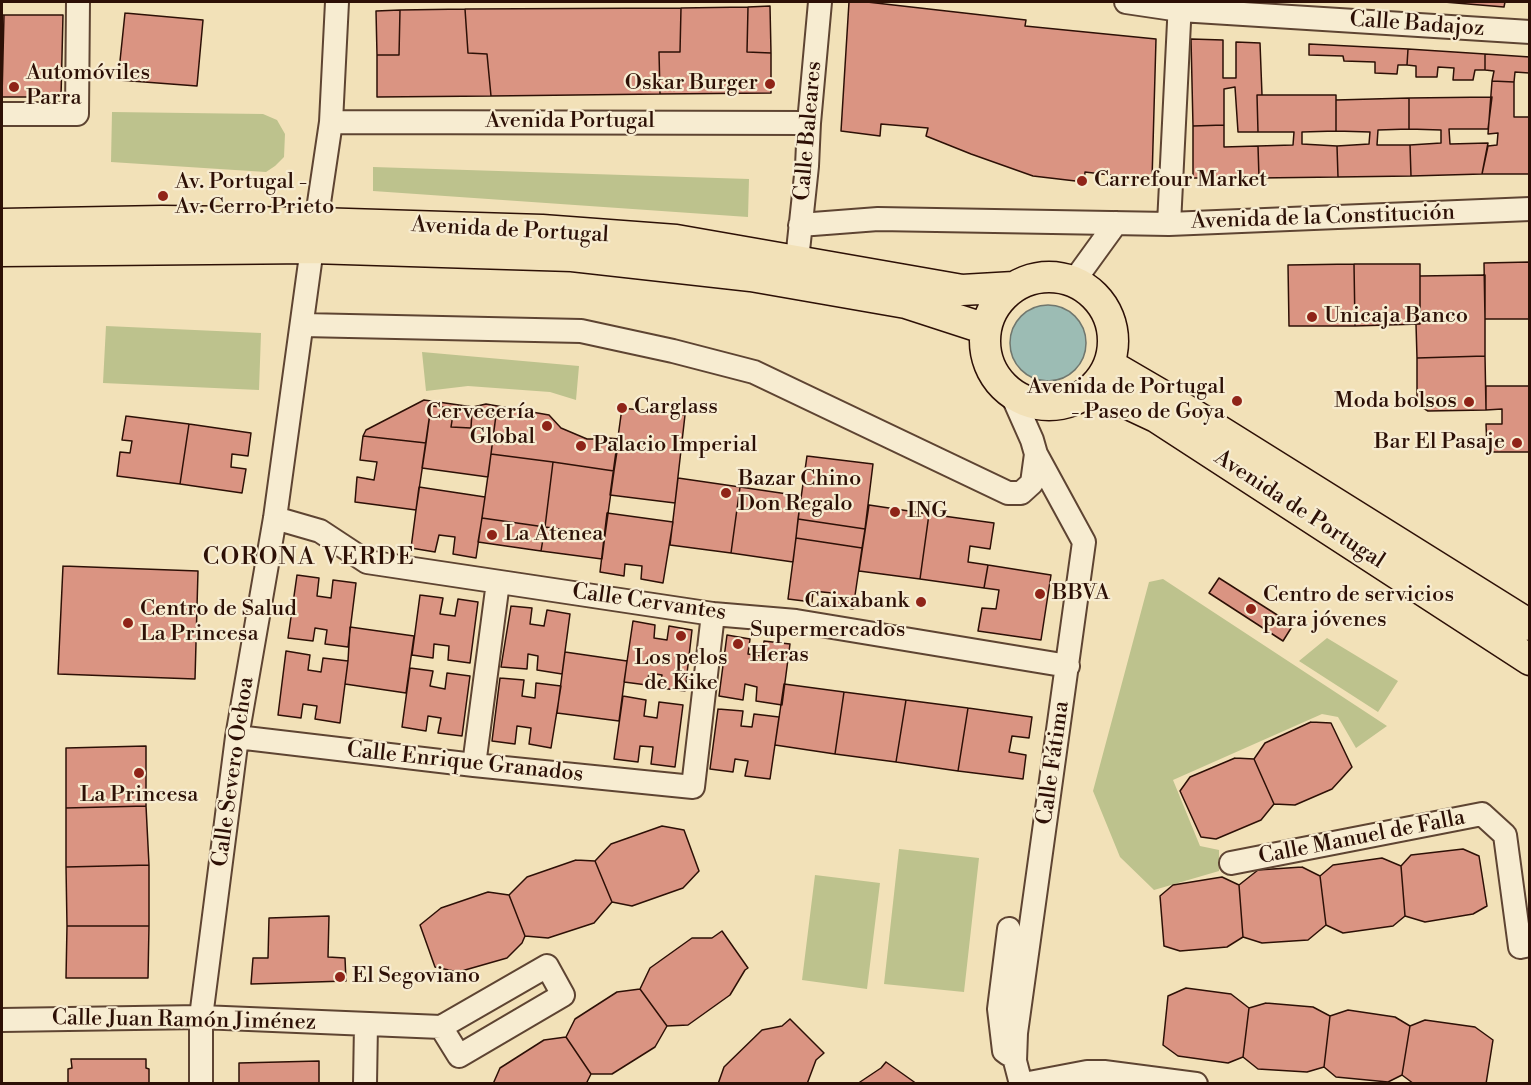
<!DOCTYPE html>
<html>
<head>
<meta charset="utf-8">
<style>
	body { margin:0 }
	#map { position:relative; width:1531px; height:1085px; overflow:hidden; background:#f2e1b8; font-family:"Libre Bodoni",serif }
	canvas { display:block }
	.frame { position:absolute; inset:0; border:3px solid #2d1006; pointer-events:none }
</style>
</head>
<body>
<div id="map">
<canvas width="1531" height="1085"></canvas>
<div class="frame"></div>
</div>
<script>
const ctx = document.querySelector('canvas').getContext('2d');
ctx.lineJoin = 'round';
function paint(path, color) { ctx.fillStyle = color; ctx.fill(path, 'evenodd'); }
const shape = rows => new Path2D(rows.map(r => 'M' + r).join(''));
function strokePath(path, color, width, dash) { ctx.strokeStyle = color; ctx.lineWidth = width; ctx.lineCap = dash ? 'butt' : 'round'; ctx.setLineDash(dash || []); ctx.stroke(path); }
function label(font, color, halo, rows, align = 'center') {
  ctx.font = font + ' "Libre Bodoni",serif'; ctx.lineWidth = 4.5; ctx.setLineDash([]); ctx.textBaseline = 'middle'; ctx.strokeStyle = halo; ctx.fillStyle = color; for (const [text, x, y, turn = 0] of rows) {
    ctx.save(); ctx.translate(x, y); ctx.rotate((+turn || 0) * Math.PI / 180); ctx.textAlign = isNaN(turn) ? turn : align; if (halo) ctx.strokeText(text, 0, 0); ctx.fillText(text, 0, 0); ctx.restore();
  }
}
paint(shape([
	[112,112,263,114,277,120,285,134,284,157,275,166,266,172,111,162],
	[373,167,749,179,748,217,373,191],
	[106,326,261,333,259,390,103,383],
	[422,352,579,366,576,400,550,392,468,386,426,391],
	[1163,579,1387,726,1356,748,1338,717,1322,714,1173,780,1200,846,1219,850,1219,871,1154,890,1120,857,1093,791,1149,582],
	[1327,638,1398,681,1378,712,1299,661],
	[899,849,979,858,964,992,884,984],
	[815,875,880,883,867,989,802,980]
]), '#bdc28d');
const water = shape([
	'1010 343a38 38 0 1 1 76 0a38 38 0 1 1-76 0Z'
]);
paint(water, '#9cbcb4');
strokePath(water, '#70776e', 1.5);
const building = shape([
	[849,2,867,2,1026,20,1025,26,1156,39,1152,180,1085,172,1084,182,1033,176,971,154,926,136,928,128,881,124,880,136,841,131,849,2],
	[1444,2,1505,2,1504,7,1444,2],
	[770,6,771,53,747,52,748,7,770,6],
	[748,7,747,52,771,53,771,93,660,94,659,52,680,52,681,8,748,7],
	[681,8,680,52,659,52,660,94,491,96,487,54,468,53,465,9,681,8],
	[465,9,468,53,487,54,491,96,377,97,377,55,399,55,400,10,465,9],
	[400,10,399,55,377,55,376,11,400,10],
	[125,13,203,20,197,86,118,80,125,13],
	[2,15,4,15,2,97,2,15],
	[4,15,63,15,61,97,2,97,4,15],
	[1191,39,1223,40,1223,78,1236,78,1236,42,1260,43,1262,95,1257,95,1258,132,1238,132,1235,87,1224,89,1224,125,1193,126,1191,39],
	[1309,44,1408,49,1407,65,1398,65,1397,74,1375,73,1375,62,1344,61,1343,56,1309,55,1309,44],
	[1408,49,1485,54,1485,70,1475,70,1473,80,1453,80,1454,68,1438,67,1437,77,1416,77,1416,66,1407,65,1408,49],
	[1485,54,1530,57,1530,84,1529,73,1515,72,1514,82,1492,81,1494,71,1485,70,1485,54],
	[1492,81,1514,82,1514,117,1530,117,1529,174,1482,174,1488,146,1497,145,1498,133,1488,134,1492,81],
	[1257,95,1336,95,1336,131,1302,132,1302,144,1337,146,1338,177,1259,178,1258,146,1293,145,1294,132,1258,132,1257,95],
	[1492,97,1488,129,1449,129,1450,144,1488,143,1482,174,1411,176,1410,145,1441,143,1441,130,1409,129,1409,98,1492,97],
	[1409,98,1409,129,1378,130,1377,145,1410,145,1411,176,1338,177,1337,146,1369,144,1370,132,1336,131,1336,100,1409,98],
	[1224,125,1224,147,1258,146,1259,178,1193,178,1193,126,1224,125],
	[1530,262,1530,319,1485,319,1484,263,1530,262],
	[1354,264,1420,264,1420,324,1355,326,1354,264],
	[1354,264,1355,326,1289,326,1288,265,1354,264],
	[1485,275,1485,356,1417,358,1416,324,1420,324,1420,276,1485,275],
	[1485,356,1486,410,1428,411,1417,404,1417,358,1485,356],
	[1486,386,1530,386,1530,452,1494,452,1487,448,1486,424,1502,424,1502,409,1486,410,1486,386],
	[424,400,473,407,486,404,549,415,561,428,587,439,598,439,598,437,619,439,614,471,553,462,491,454,496,415,472,411,471,428,451,427,454,408,431,406,426,443,363,436,366,430,424,400],
	[431,406,454,408,451,427,471,428,472,411,496,415,488,477,422,468,431,406],
	[622,408,685,415,675,503,610,495,622,408],
	[126,416,189,424,180,484,117,476,120,452,130,453,132,441,122,440,126,416],
	[189,424,251,433,248,456,232,454,231,467,246,469,242,493,180,484,189,424],
	[363,436,426,443,416,510,355,502,357,477,374,480,377,462,360,460,363,436],
	[491,454,553,462,545,527,482,518,491,454],
	[807,456,873,464,865,529,798,519,807,456],
	[553,462,614,471,605,535,545,527,553,462],
	[678,478,740,487,731,553,670,545,678,478],
	[419,487,485,497,476,558,453,554,455,537,439,535,435,552,411,548,419,487],
	[740,487,801,496,793,562,731,553,740,487],
	[869,505,929,514,920,579,859,571,869,505],
	[607,513,673,522,663,583,641,579,642,566,625,564,624,576,600,572,607,513],
	[929,514,994,523,990,549,970,546,968,562,988,565,984,588,920,579,929,514],
	[482,518,545,527,541,551,478,542,482,518],
	[798,519,865,529,862,548,796,538,798,519],
	[545,527,605,535,602,559,541,551,545,527],
	[796,538,862,548,853,609,830,605,832,593,813,591,812,602,788,599,796,538],
	[988,565,1051,575,1041,640,978,631,982,608,996,609,999,590,984,588,988,565],
	[63,566,198,571,195,679,58,674,63,566],
	[297,575,319,578,317,596,331,598,333,580,356,583,348,647,325,644,327,630,315,628,313,641,288,638,297,575],
	[1219,578,1293,625,1283,641,1209,593,1219,578],
	[420,595,443,598,440,614,455,616,458,599,478,602,470,663,448,660,449,646,434,644,433,658,412,655,420,595],
	[511,606,532,608,530,624,544,626,547,610,570,614,562,674,537,670,538,656,528,654,527,669,501,667,511,606],
	[633,621,655,625,654,638,667,640,669,626,692,630,685,691,660,688,662,675,649,673,647,685,624,682,633,621],
	[350,627,414,636,406,693,345,684,348,661,350,627],
	[727,635,750,639,748,654,762,656,764,641,790,644,782,705,756,701,757,687,745,684,743,700,719,696,727,635],
	[286,651,310,655,308,670,321,672,323,658,348,661,340,723,315,719,317,706,303,704,301,718,278,715,286,651],
	[565,652,627,661,619,721,557,713,565,652],
	[410,668,433,671,430,686,445,689,447,673,470,676,462,736,438,733,441,718,428,716,426,731,402,727,410,668],
	[500,678,524,680,522,696,535,698,536,683,561,686,551,748,529,744,531,728,517,726,515,744,492,741,500,678],
	[784,684,844,692,835,754,775,745,784,684],
	[844,692,906,700,896,762,835,754,844,692],
	[623,696,646,700,644,716,657,718,659,702,683,705,675,767,651,764,653,747,640,746,638,762,614,759,623,696],
	[906,700,968,708,958,771,896,762,906,700],
	[968,708,1032,717,1029,738,1012,736,1009,752,1026,755,1023,779,958,771,968,708],
	[718,709,743,711,741,726,752,727,754,714,779,717,770,779,745,776,748,761,735,759,733,772,710,769,718,709],
	[1311,722,1331,723,1352,767,1332,789,1295,805,1274,804,1254,759,1265,743,1311,722],
	[146,746,146,806,66,808,66,748,146,746],
	[1235,758,1254,759,1274,804,1261,820,1216,839,1201,837,1180,791,1190,777,1235,758],
	[146,806,149,865,66,867,66,808,146,806],
	[662,826,684,830,699,871,683,888,632,906,612,902,595,861,611,844,662,826],
	[1463,849,1479,856,1487,906,1473,914,1425,922,1405,916,1401,866,1411,855,1463,849],
	[1382,858,1401,866,1405,916,1393,926,1343,933,1326,925,1320,876,1333,865,1382,858],
	[576,860,595,861,612,902,594,923,548,938,525,936,509,895,527,877,576,860],
	[149,865,149,926,67,926,66,867,149,865],
	[1302,867,1320,876,1326,925,1308,940,1262,943,1243,937,1239,885,1258,870,1302,867],
	[1222,877,1239,885,1243,937,1227,947,1180,951,1164,946,1160,896,1173,885,1222,877],
	[488,892,509,895,525,936,522,943,507,958,458,972,435,967,420,925,441,908,488,892],
	[329,916,328,957,345,958,346,981,251,984,253,958,268,958,269,918,329,916],
	[67,926,149,926,148,978,66,978,67,926],
	[722,931,748,968,745,970,730,995,688,1025,667,1026,640,989,650,968,692,938,712,938,722,931],
	[1186,988,1231,994,1249,1008,1243,1057,1228,1063,1178,1056,1163,1045,1168,996,1186,988],
	[640,989,667,1026,655,1047,612,1074,591,1074,566,1037,575,1019,617,992,640,989],
	[1266,1003,1313,1007,1330,1016,1324,1067,1307,1072,1258,1069,1243,1057,1249,1008,1266,1003],
	[1348,1010,1395,1017,1410,1026,1402,1075,1388,1082,1336,1077,1324,1067,1330,1016,1348,1010],
	[790,1019,824,1053,816,1060,807,1084,718,1084,724,1067,762,1030,782,1026,790,1019],
	[1425,1020,1475,1027,1493,1040,1486,1084,1414,1084,1402,1075,1410,1026,1425,1020],
	[566,1037,591,1074,586,1084,493,1084,500,1068,544,1040,566,1037],
	[71,1059,146,1059,146,1068,149,1069,149,1084,68,1084,68,1069,72,1068,71,1059],
	[319,1061,319,1084,239,1084,239,1063,319,1061],
	[886,1062,917,1084,857,1084,881,1068,886,1062]
]);
paint(building, '#da9482');
strokePath(building, '#2d1006', 1.5);
const minor = shape([
	[1126,2,1180,10,1530,32],
	[2,114,77,114,78,2],
	[331,122,809,123],
	[316,223,331,122,337,2],
	[1169,224,1180,2],
	[800,225,878,219,1169,224,1530,209],
	[797,260,807,166,809,123,820,2],
	[1074,281,1116,223],
	[303,325,581,331,673,351,754,372,1008,493,1021,493,1032,483,1036,454],
	[1012,395,1032,440,1036,454,1084,542,1016,1033,1015,1061,1021,1084],
	[275,518,320,531,367,562,713,614,796,621,1068,666],
	[237,737,474,765,693,787,713,614],
	[474,765,498,582],
	[1231,863,1482,814,1505,835,1520,947,1530,945],
	[2,1020,201,1017,441,1027,547,966,563,995,459,1056,441,1027],
	[1008,1054,1004,1051,999,1009,1009,929],
	[201,1084,201,1017,237,737,275,518,312,248],
	[365,1084,366,1024],
	[1024,1084,1087,1072,1104,1072,1196,1084]
]);
const major = shape([
	[2,224,162,221,316,223,542,230,676,240,962,290,1014,287],
	[2,251,312,248,572,256,751,276,906,303,986,329],
	'985 341a64 64 0 1 1 128 0a64 64 0 1 1-128 0Z',
	[1110,365,1170,400,1530,625],
	[1094,388,1156,417,1530,660]
]);
strokePath(minor, '#5e4432', 26);
strokePath(major, '#2d1006', 33);
strokePath(minor, '#f7ecd1', 22);
strokePath(major, '#f2e1b8', 30);
for (const [x, y, r, color] of [
	[770,84,6,"#8f2418"],
	[14,87,6,"#8f2418"],
	[1082,181,6,"#8f2418"],
	[163,196,6,"#8f2418"],
	[1312,317,6,"#8f2418"],
	[1237,401,6,"#8f2418"],
	[1469,402,6,"#8f2418"],
	[622,408,6,"#8f2418"],
	[547,426,6,"#8f2418"],
	[1517,443,6,"#8f2418"],
	[581,446,6,"#8f2418"],
	[726,493,6,"#8f2418"],
	[895,512,6,"#8f2418"],
	[492,535,6,"#8f2418"],
	[1040,594,6,"#8f2418"],
	[921,602,6,"#8f2418"],
	[1251,609,6,"#8f2418"],
	[128,623,6,"#8f2418"],
	[681,636,6,"#8f2418"],
	[738,644,6,"#8f2418"],
	[139,773,6,"#8f2418"],
	[340,977,6,"#8f2418"]
]) { const dot = new Path2D(); dot.arc(x, y, r, 0, 2 * Math.PI); ctx.fillStyle = color; ctx.fill(dot); strokePath(dot, '#f7ecd1', 2); }
label('22px', '#2d1006', '#f7ecd1', [
	["Calle Badajoz",1417,25,4],
	["Avenida Portugal",570,122],
	["Calle Baleares",809,131,-85],
	["Avenida de la Constitución",1323,218,-2],
	["Avenida de Portugal",510,231,3],
	["Avenida de Portugal",1299,510,33],
	["Calle Cervantes",649,603,8],
	["Calle Enrique Granados",465,763,6],
	["Calle Fátima",1054,763,-82],
	["Calle Severo Ochoa",234,772,-82],
	["Calle Manuel de Falla",1362,838,-11],
	["Calle Juan Ramón Jiménez",184,1021,1]
]);
label('22px', '#2d1006', '#f7ecd1', [
	["Automóviles",26,74],
	["Parra",26,99],
	["Oskar Burger",758,84,"right"],
	["Carrefour Market",1094,181],
	["Av. Portugal -",175,183],
	["Av. Cerro Prieto",175,208],
	["Unicaja Banco",1324,317],
	["Avenida de Portugal",1225,388,"right"],
	["- Paseo de Goya",1225,413,"right"],
	["Moda bolsos",1457,402,"right"],
	["Carglass",634,408],
	["Cervecería",535,413,"right"],
	["Global",535,438,"right"],
	["Bar El Pasaje",1505,443,"right"],
	["Palacio Imperial",593,446],
	["Bazar Chino",738,480],
	["Don Regalo",738,505],
	["ING",907,512],
	["La Atenea",504,535],
	["BBVA",1052,594],
	["Centro de servicios",1263,596],
	["para jóvenes",1263,621],
	["Caixabank",909,602,"right"],
	["Centro de Salud",140,610],
	["La Princesa",140,635],
	["Supermercados",750,631],
	["Heras",750,656],
	["Los pelos",681,659,"center"],
	["de Kike",681,684,"center"],
	["La Princesa",139,796,"center"],
	["El Segoviano",352,977]
], 'left');
ctx.letterSpacing = '1.5px';
label('24px', '#2d1006', '#f7ecd1', [
	["CORONA VERDE",309,558]
]);
ctx.letterSpacing = '0px';
</script>
</body>
</html>
